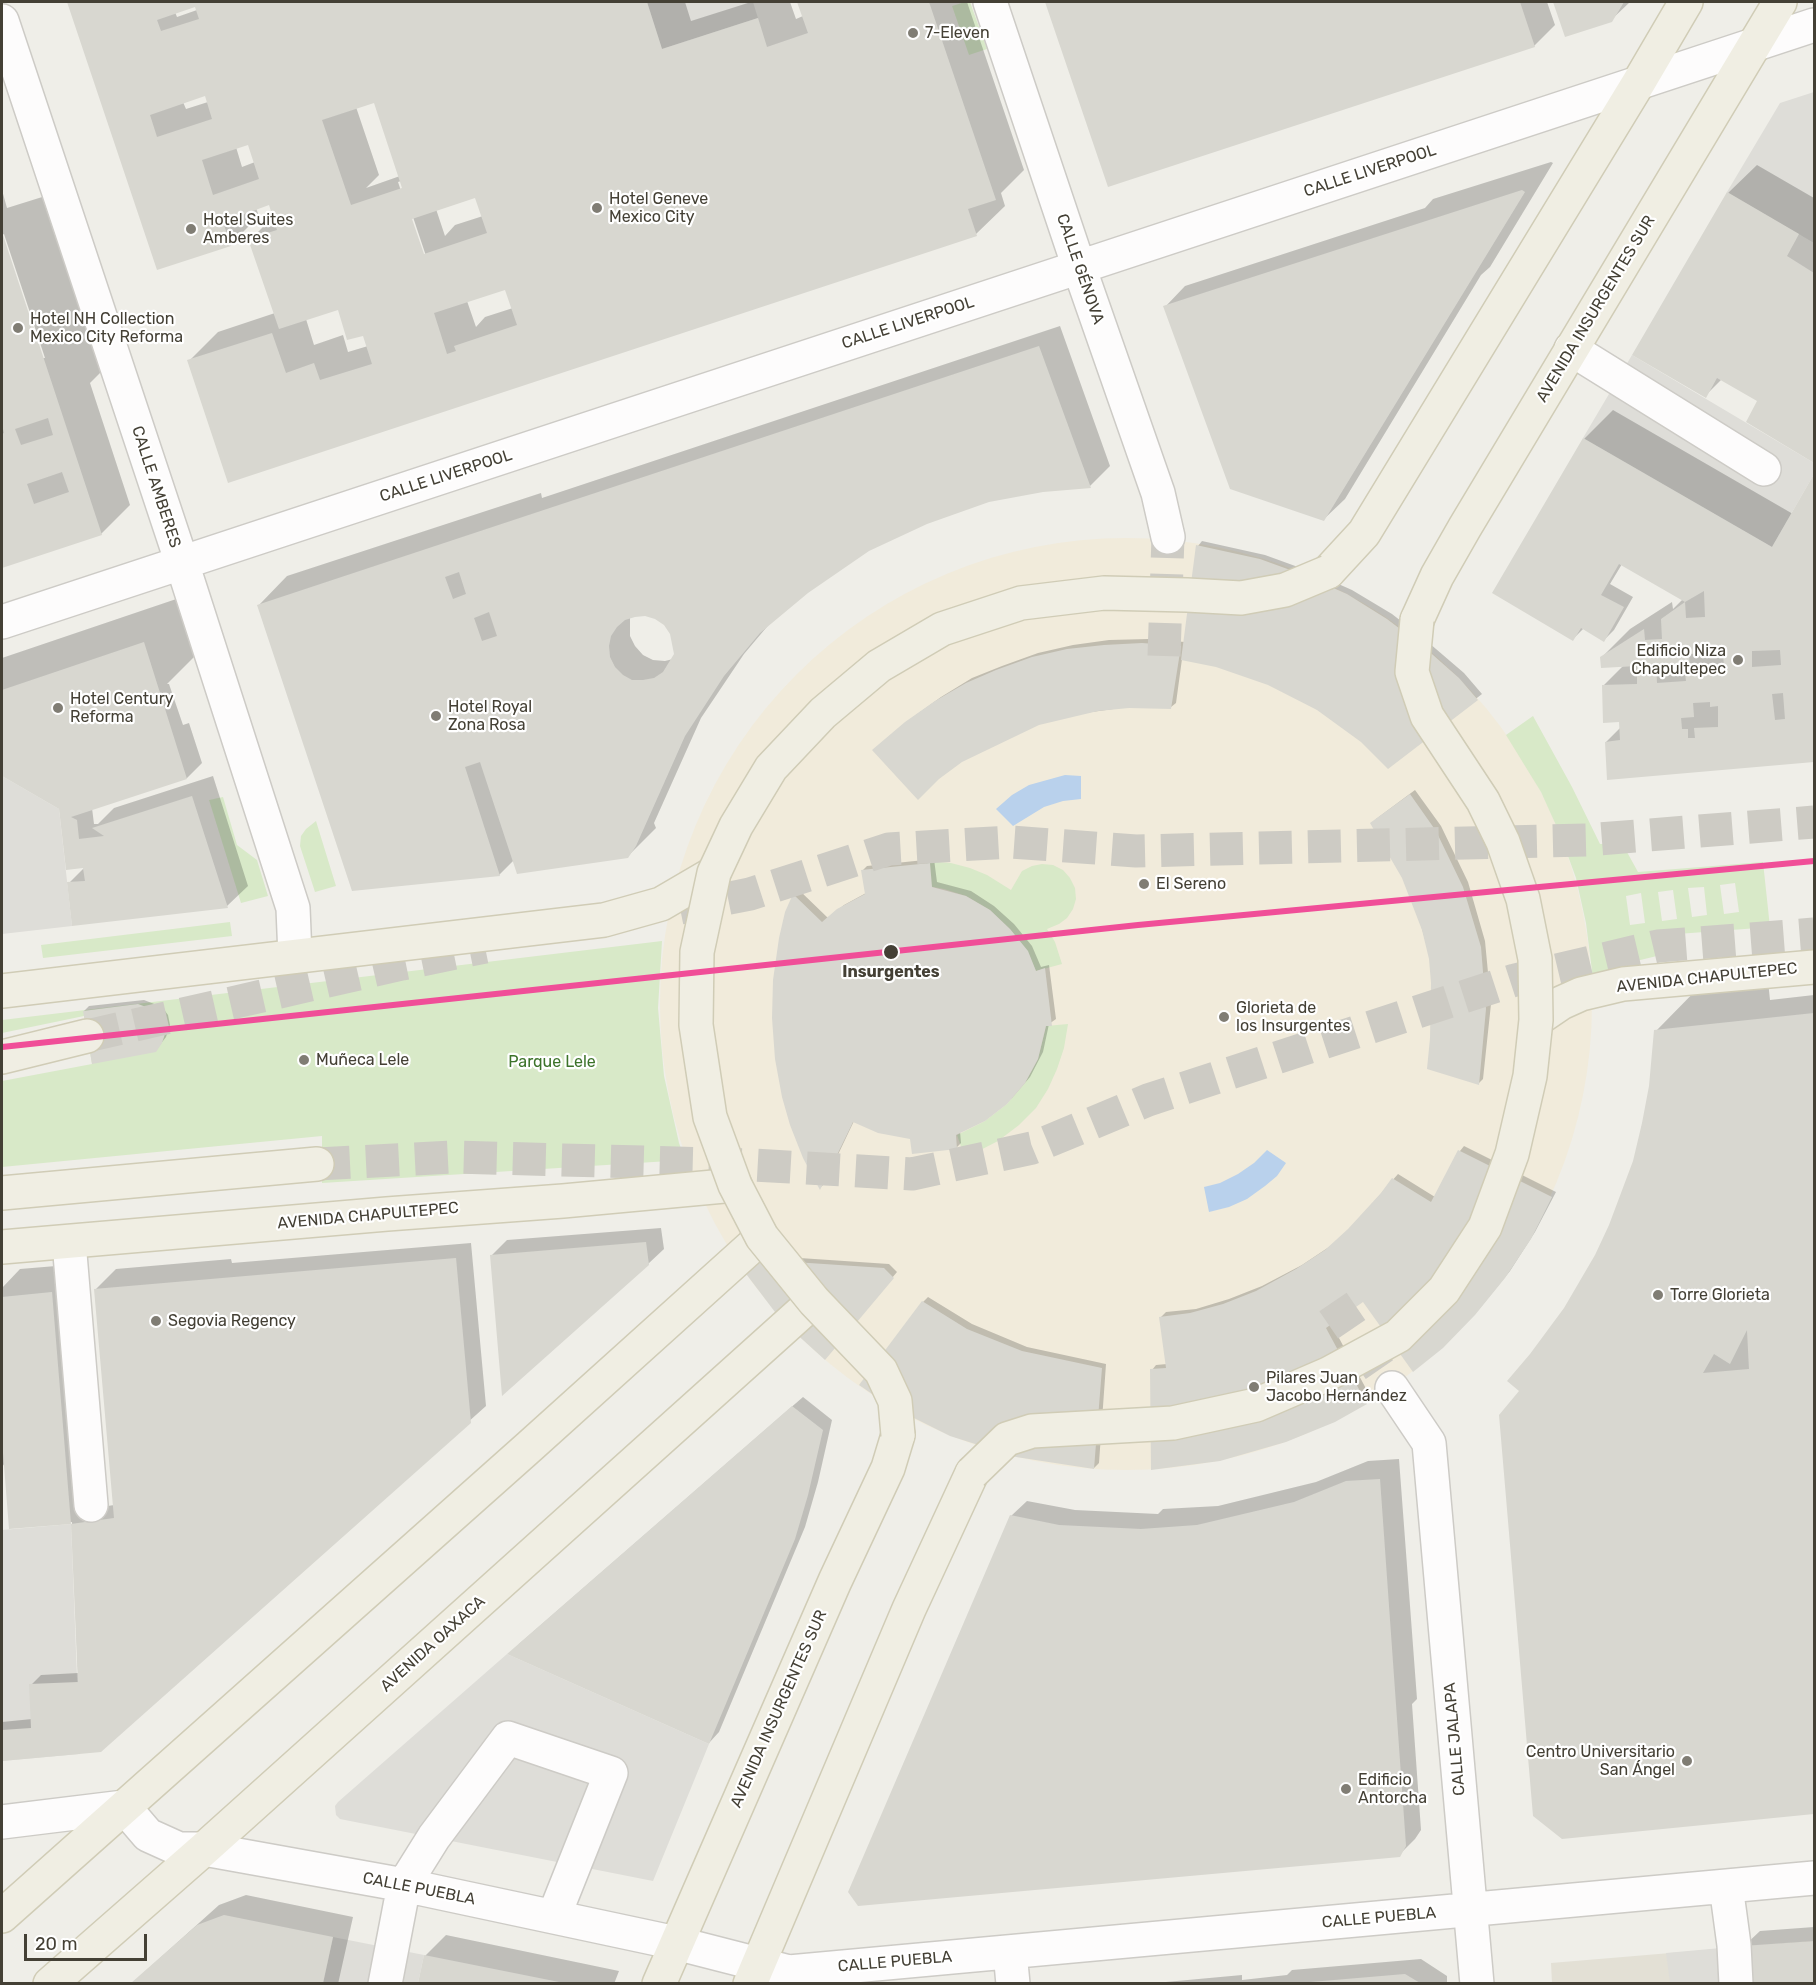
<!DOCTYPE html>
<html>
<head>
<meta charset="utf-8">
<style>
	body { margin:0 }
	#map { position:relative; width:1816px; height:1985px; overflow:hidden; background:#efeee8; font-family:Rubik,sans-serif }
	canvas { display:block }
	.frame { position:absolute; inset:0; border:3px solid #444035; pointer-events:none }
	.scale { position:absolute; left:24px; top:1934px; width:123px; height:27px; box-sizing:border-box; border:3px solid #444035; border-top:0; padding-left:8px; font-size:18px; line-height:21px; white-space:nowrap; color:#444035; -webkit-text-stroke:4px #fff; paint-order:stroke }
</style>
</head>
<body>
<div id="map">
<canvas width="1816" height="1985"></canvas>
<div class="frame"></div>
<div class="scale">20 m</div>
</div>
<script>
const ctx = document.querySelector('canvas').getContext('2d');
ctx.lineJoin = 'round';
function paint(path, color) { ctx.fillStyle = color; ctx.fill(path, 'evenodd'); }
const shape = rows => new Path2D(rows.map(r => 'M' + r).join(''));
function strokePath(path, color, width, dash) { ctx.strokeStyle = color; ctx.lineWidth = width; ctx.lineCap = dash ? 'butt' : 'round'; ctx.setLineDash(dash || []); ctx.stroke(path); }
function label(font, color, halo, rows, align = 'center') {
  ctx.font = font + ' Rubik,sans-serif'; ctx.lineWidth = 4.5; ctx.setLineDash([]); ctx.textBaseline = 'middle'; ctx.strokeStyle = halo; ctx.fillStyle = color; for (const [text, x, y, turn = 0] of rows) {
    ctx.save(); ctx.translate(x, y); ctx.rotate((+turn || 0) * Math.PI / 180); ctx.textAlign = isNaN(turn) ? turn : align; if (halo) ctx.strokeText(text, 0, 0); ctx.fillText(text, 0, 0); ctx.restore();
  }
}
paint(shape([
	[1814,1941,1814,1983,1552,1983,1551,1963]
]), '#e3e0d5');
paint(shape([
	'660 1004a466 466 0 1 1 932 0a466 466 0 1 1-932 0Z'
]), '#f1ebdb');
paint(shape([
	[965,2,970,2,987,49,969,55,952,6],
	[1533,716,1572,787,1600,844,1622,843,1638,872,1763,862,1772,946,1760,948,1758,928,1664,935,1665,954,1624,964,1593,979,1586,923,1576,878,1560,834,1541,792,1506,735],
	[1735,883,1739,912,1724,914,1720,885],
	[1704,887,1707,915,1692,917,1688,888],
	[1673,890,1677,919,1662,921,1658,892],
	[1641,893,1645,923,1630,925,1626,896],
	[223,797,237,845,257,860,268,896,241,903,209,800],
	[316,821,336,886,315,892,300,846,301,836,306,829],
	[927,861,951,863,970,868,987,875,1011,890,1022,871,1032,866,1042,864,1053,865,1063,870,1070,878,1075,888,1076,899,1073,909,1067,918,1059,924,1047,929,1055,942,1062,964,1036,971,1027,951,1010,929,990,910,966,896,944,889,922,885],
	[230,922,232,936,43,958,41,945],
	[662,941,658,1008,664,1076,679,1143,685,1160,322,1183,322,1136,2,1167,2,1081,92,1064,84,1016,2,1033,2,1020],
	[1068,1024,1064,1048,1057,1069,1048,1089,1036,1108,1019,1125,998,1141,965,1158,957,1135,985,1121,1007,1104,1025,1083,1038,1059,1046,1026]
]), '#d8e9c8');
paint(shape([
	[647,2,753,2,758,18,662,49],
	[1814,92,1814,243,1727,192,1780,103],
	[1632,355,1814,463,1814,474,1772,547,1583,438],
	[2,776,59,809,72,926,2,934],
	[71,1524,80,1754,2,1761,2,1530],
	[507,1654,709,1744,653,1881,340,1819,336,1815,335,1806,338,1802],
	[333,1937,424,1955,418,1983,323,1984],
	[1743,1946,1746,1983,1670,1983,1666,1953]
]), '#deddd8');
paint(shape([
	[1065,775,1081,776,1081,799,1063,801,1044,807,1013,826,996,809,1012,795,1029,785],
	[1267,1150,1286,1163,1277,1176,1265,1186,1247,1199,1229,1207,1209,1212,1204,1187,1220,1183,1238,1174,1254,1163]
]), '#b9d1ec');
paint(shape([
	[68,2,685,2,691,21,751,2,790,2,796,19,803,16,798,2,967,2,1024,170,1001,193,1005,206,976,234,229,481,189,361,218,332,275,313,250,240,271,219,275,218,270,203,256,208,259,216,230,245,101,97],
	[196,5,197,10,177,17,175,12],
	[206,94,208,102,186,109,183,102],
	[375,100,400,176,366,188,379,175,356,107],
	[249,143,255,162,242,167,236,147],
	[401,181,428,262,425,262,398,182],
	[476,196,483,216,455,225,445,236,436,209],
	[506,288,513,308,485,317,476,327,467,301],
	[339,308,364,334,368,346,348,352,343,335,314,345,306,319],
	[1047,2,1547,2,1555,25,1534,46,1109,185],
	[1554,2,1630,2,1611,20,1566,36],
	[1551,162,1553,163,1490,267,1481,275,1345,499,1324,519,1165,307,1185,286,1425,208,1433,199],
	[1757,165,1814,198,1814,461,1748,421,1759,401,1722,379,1705,396,1728,193],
	[2,190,7,208,55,193,111,362,90,383,130,505,101,534,2,566,2,235,42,358,45,358,4,234,2,235],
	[1060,326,1110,466,1090,486,1043,491,989,501,927,522,869,549,807,592,771,622,744,654,701,718,654,823,656,828,627,857,514,860,499,875,259,605,287,576,541,493,542,498],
	[645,615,656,618,665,624,671,633,675,654,673,659,665,661,653,660,643,655,635,646,630,636,630,617],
	[1613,410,1793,514,1814,477,1814,760,1609,778,1606,742,1621,727,1621,720,1603,686,1624,665,1601,658,1630,629,1672,602,1673,609,1683,599,1622,564,1610,584,1633,597,1614,630,1604,640,1584,628,1573,639,1584,439],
	[1202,541,1265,555,1309,571,1352,590,1392,614,1429,643,1464,673,1482,694,1388,767,1362,741,1317,709,1269,683,1217,666,1182,659,1176,703,1171,707,1128,707,1070,715,912,718,941,697,972,678,1002,666,1038,653,1073,645,1109,640,1148,639,1185,642,1198,546],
	[194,593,209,642,167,684,169,684,183,725,189,723,202,763,187,778,92,808,94,824,98,824,114,808,213,776,248,886,227,906,69,883,85,867,61,808,2,774,2,658],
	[1415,790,1441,826,1468,882,1485,941,1491,1004,1483,1079,1479,1083,1431,1038,1433,983,1431,959,1414,902,1376,819],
	[934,859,937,882,971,891,994,906,1014,924,1032,946,1041,967,1049,965,1056,1019,1049,1024,1043,1052,1030,1077,1012,1098,960,1131,961,1143,956,1148,911,1138,854,1121,824,1184,820,1188,787,913,794,895,799,890,828,918,844,905,866,893,863,870,867,866],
	[1767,972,1770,1000,1814,995,1814,1813,1563,1837,1521,1391,1531,1355,1565,1309,1596,1255,1611,1226,1634,1161,1651,1086,1656,1031,1707,979],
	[144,1000,162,1007,168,1015,170,1025,166,1037,156,1050,84,1011,89,1006],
	[1464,1146,1556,1192,1535,1232,1510,1271,1480,1308,1364,1300,1331,1323,1371,1398,1366,1403,1334,1421,1152,1370,1156,1365,1167,1364,1161,1317,1166,1312,1196,1309,1229,1299,1262,1286,1302,1265,1332,1245,1352,1227,1398,1174,1435,1197,1460,1151],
	[661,1228,664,1249,648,1264,491,1256,507,1240],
	[471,1243,486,1406,101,1751,2,1759,2,1722,32,1719,31,1685,41,1675,78,1673,72,1522,10,1527,5,1463,2,1467,2,1288,20,1269,80,1264,83,1510,114,1505,96,1289,116,1269,231,1259,232,1263],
	[740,1254,889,1264,897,1272,829,1353],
	[928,1297,972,1324,1027,1347,1106,1364,1099,1463,1094,1468,923,1302],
	[803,1397,832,1420,818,1482,805,1527,719,1732,709,1743,519,1644],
	[1399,1459,1417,1699,1412,1704,1421,1830,1415,1839,1399,1855,1011,1516,1027,1501,1075,1510,1158,1514,1163,1509,1218,1506,1316,1482,1368,1461],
	[246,1895,353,1917,338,1984,131,1984,219,1905],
	[1814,1927,1814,1984,1748,1984,1744,1946,1760,1931],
	[446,1935,619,1971,614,1984,419,1984,425,1956],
	[1421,1959,1447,1976,1447,1984,1144,1984,1242,1975,1242,1980,1287,1975,1292,1970]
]), '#0003');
paint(shape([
	[67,2,647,2,662,49,758,18,767,47,808,33,797,2,929,2,996,200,968,209,977,236,228,483,187,360,272,333,286,373,314,363,320,380,372,364,363,336,347,340,338,310,279,329,248,239,277,230,269,205,223,222,231,246,157,270],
	[195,7,199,19,161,31,157,20],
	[205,96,212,119,157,137,150,115],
	[374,103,402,188,351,205,322,120],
	[248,145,259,179,213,195,202,160],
	[475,198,487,233,424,254,412,219],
	[505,290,517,325,454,346,456,351,447,354,434,313],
	[1045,2,1520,2,1535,47,1108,187],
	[1553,2,1624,2,1612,22,1565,37],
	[1522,190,1525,192,1324,521,1230,489,1163,306],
	[1727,192,1799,234,1787,256,1814,273,1814,463,1746,422,1757,401,1717,378,1706,398,1632,355],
	[2,232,102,535,2,568,2,434,4,433,2,425],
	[48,418,53,435,21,445,15,429],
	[62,472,69,492,34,504,27,484],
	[1039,346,1091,488,1043,492,989,502,927,524,869,551,808,593,760,633,724,676,685,736,636,846,628,858,517,874,480,762,465,767,500,876,352,891,257,605],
	[459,572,466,594,453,599,445,577],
	[489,612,497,636,482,641,474,618],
	[645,616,655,619,664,625,670,634,674,654,663,672,654,678,643,680,632,680,623,675,615,667,610,657,609,646,611,636,617,627,625,620,635,617],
	[1583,438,1772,547,1814,474,1814,762,1607,780,1605,742,1620,740,1619,722,1603,723,1602,685,1637,684,1637,666,1601,668,1600,657,1644,629,1645,640,1662,639,1661,619,1685,602,1619,564,1601,595,1624,607,1604,642,1581,628,1573,641,1492,593],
	[1704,591,1705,617,1686,618,1685,602],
	[1780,650,1781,665,1752,667,1752,651],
	[1723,652,1724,668,1690,670,1689,654],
	[1684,664,1686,681,1657,683,1656,665],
	[1783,693,1785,719,1775,720,1772,694],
	[1710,702,1710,707,1718,706,1718,727,1694,728,1695,738,1688,738,1688,729,1682,729,1681,718,1694,717,1693,703],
	[1196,545,1260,559,1304,575,1347,594,1387,619,1424,647,1459,678,1478,700,1388,769,1361,742,1317,710,1268,685,1216,667,1181,660],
	[144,642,187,779,71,817,77,820,79,839,104,836,92,828,192,796,228,908,72,926,67,882,85,881,83,868,66,870,59,809,2,776,2,690],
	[1142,643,1181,646,1171,709,1129,708,1098,711,1039,725,962,762,939,779,918,800,872,750,905,722,935,701,966,683,996,670,1032,657,1067,649,1104,645],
	[1410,794,1436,831,1463,887,1481,947,1486,1009,1479,1085,1427,1069,1430,1038,1431,983,1429,959,1422,930,1402,878,1370,823],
	[930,863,932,887,966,896,990,910,1010,929,1028,951,1036,971,1045,968,1052,1026,1046,1026,1038,1059,1025,1083,1007,1104,985,1121,956,1135,957,1149,912,1154,910,1139,878,1133,853,1122,820,1190,803,1158,790,1125,782,1097,775,1059,772,1018,773,980,779,938,785,912,793,894,822,922,837,909,865,894,861,870],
	[138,1004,157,1011,164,1020,166,1031,162,1043,156,1052,92,1064,83,1011],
	[1814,1013,1814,1814,1562,1839,1533,1816,1499,1415,1519,1391,1507,1381,1530,1354,1564,1308,1595,1255,1609,1225,1633,1161,1642,1123,1649,1086,1654,1030],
	[1747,1330,1749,1369,1703,1373,1714,1354,1730,1364],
	[1458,1150,1552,1197,1531,1239,1505,1278,1475,1315,1443,1348,1413,1372,1363,1302,1326,1328,1367,1404,1335,1422,1286,1442,1220,1461,1151,1470,1150,1369,1166,1368,1159,1317,1190,1313,1223,1304,1256,1291,1296,1269,1325,1250,1348,1229,1381,1193,1392,1178,1431,1202],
	[646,1242,649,1265,502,1396,490,1255],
	[456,1258,471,1423,101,1752,2,1761,2,1730,31,1728,29,1684,78,1682,71,1524,114,1518,94,1289],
	[734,1258,884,1268,894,1278,825,1360,781,1320],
	[52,1292,71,1524,9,1529,2,1440,2,1297],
	[922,1301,967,1329,1022,1351,1102,1368,1094,1469,1016,1457,950,1436,888,1405,859,1385],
	[792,1406,823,1430,808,1495,795,1539,709,1744,507,1654],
	[1380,1479,1406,1846,1400,1857,858,1906,848,1892,1010,1515,1059,1525,1141,1529,1197,1525,1294,1502,1346,1481],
	[224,1915,333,1937,323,1983,131,1983,197,1925],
	[1814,1941,1814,1983,1746,1983,1743,1946],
	[424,1955,559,1982,559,1983,418,1983],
	[1405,1974,1420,1983,1311,1983,1311,1982]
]), '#d8d7d0');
strokePath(shape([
	[1164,656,1168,537],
	[1333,1302,1392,1388]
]), '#cdcbc4', 33, [33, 16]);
strokePath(shape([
	[680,908,750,894,889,849,1010,842,1136,851,1586,840,1814,822],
	[87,1036,402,964,485,947],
	[317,1164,453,1157,753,1165,912,1174,1032,1148,1148,1100,1515,980,1658,946,1814,934]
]), '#cdcbc4', 33, [33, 16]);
const minor = shape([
	[990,2,1079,267,1158,493,1168,537],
	[2,21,182,563,293,908,295,956],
	[1571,349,1764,469],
	[2,622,1814,25],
	[69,1242,91,1505],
	[1392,1388,1429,1443,1477,1984],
	[2,1822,124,1807,148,1835,179,1849,204,1849,404,1885,676,1943,789,1972,1814,1878],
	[1726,1886,1734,1945,1736,1984],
	[1010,1952,1013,1984],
	[385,1984,404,1885,434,1837,508,1738,611,1773,554,1916]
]);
const major = shape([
	[1328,572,1364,533,1639,82,1686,2],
	[1417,620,1437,576,1465,527,1780,2],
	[2,991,604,920,661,904,714,873],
	[1536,1020,1561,1003,1581,994,1623,984,1814,967],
	[2,1057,87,1036],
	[2,1193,317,1164],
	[2,1247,387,1214,563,1201,735,1185],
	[2,1916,529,1447,762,1237],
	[50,1984,204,1849,814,1301],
	[659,1984,835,1581,888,1468,898,1435],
	[750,1984,909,1609,972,1473]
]);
strokePath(minor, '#cdcbc6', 36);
strokePath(major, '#d0ccb6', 36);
strokePath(minor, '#fdfcfc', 33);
strokePath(major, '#f0eee3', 33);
const majorBridge = shape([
	[898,1435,895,1401,881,1371,814,1301,762,1237,735,1185,710,1117,696,1025,697,952,714,873,736,826,771,768,823,713,879,666,942,629,1021,603,1104,593,1187,595,1241,598,1285,590,1328,572],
	[972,1473,1007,1439,1032,1431,1173,1423,1256,1405,1328,1374,1398,1336,1444,1290,1485,1227,1512,1154,1530,1076,1536,1020,1535,959,1523,899,1503,842,1483,801,1427,716,1412,672,1417,620]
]);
strokePath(majorBridge, '#d0ccb6', 36, []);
strokePath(majorBridge, '#f0eee3', 33);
strokePath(shape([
	[2,1047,1138,925,1814,861]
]), '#f04e98', 6);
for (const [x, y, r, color] of [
	[913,33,6,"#807d74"],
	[597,208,6,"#807d74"],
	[191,229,6,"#807d74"],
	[18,328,6,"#807d74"],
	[1738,660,6,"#807d74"],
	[58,708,6,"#807d74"],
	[436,716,6,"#807d74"],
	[1144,884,6,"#807d74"],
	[891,952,8,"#444035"],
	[1224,1017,6,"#807d74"],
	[304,1060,6,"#807d74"],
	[1658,1295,6,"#807d74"],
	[156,1321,6,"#807d74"],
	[1254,1387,6,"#807d74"],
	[1687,1761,6,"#807d74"],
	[1346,1789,6,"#807d74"]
]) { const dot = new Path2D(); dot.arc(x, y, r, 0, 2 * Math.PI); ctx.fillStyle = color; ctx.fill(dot); strokePath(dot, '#fff', 2); }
label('16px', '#444035', '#fff', [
	["7-Eleven",925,33],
	["Hotel Geneve",609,199],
	["Mexico City",609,217],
	["Hotel Suites",203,220],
	["Amberes",203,238],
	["Hotel NH Collection",30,319],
	["Mexico City Reforma",30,337],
	["Edificio Niza",1726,651,"right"],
	["Chapultepec",1726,669,"right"],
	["Hotel Century",70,699],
	["Reforma",70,717],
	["Hotel Royal",448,707],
	["Zona Rosa",448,725],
	["El Sereno",1156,884],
	["Glorieta de",1236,1008],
	["los Insurgentes",1236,1026],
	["Muñeca Lele",316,1060],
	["Torre Glorieta",1670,1295],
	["Segovia Regency",168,1321],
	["Pilares Juan",1266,1378],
	["Jacobo Hernández",1266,1396],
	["Centro Universitario",1675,1752,"right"],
	["San Ángel",1675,1770,"right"],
	["Edificio",1358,1780],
	["Antorcha",1358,1798]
], 'left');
label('16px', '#444035', '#fff', [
	["CALLE LIVERPOOL",1370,171,-18],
	["CALLE GÉNOVA",1080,269,71],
	["AVENIDA INSURGENTES SUR",1596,309,-59],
	["CALLE LIVERPOOL",908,323,-18],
	["CALLE LIVERPOOL",446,476,-18],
	["CALLE AMBERES",156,487,72],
	["AVENIDA CHAPULTEPEC",1707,978,-6],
	["AVENIDA CHAPULTEPEC",368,1216,-5],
	["AVENIDA OAXACA",433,1644,-42],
	["AVENIDA INSURGENTES SUR",779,1709,-66],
	["CALLE JALAPA",1455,1739,-95],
	["CALLE PUEBLA",419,1889,11],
	["CALLE PUEBLA",1379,1918,-5],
	["CALLE PUEBLA",895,1962,-5]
]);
label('bold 16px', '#444035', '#fff', [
	["Insurgentes",891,972]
]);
label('16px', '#3c732a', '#fff', [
	["Parque Lele",552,1062]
]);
</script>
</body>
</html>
